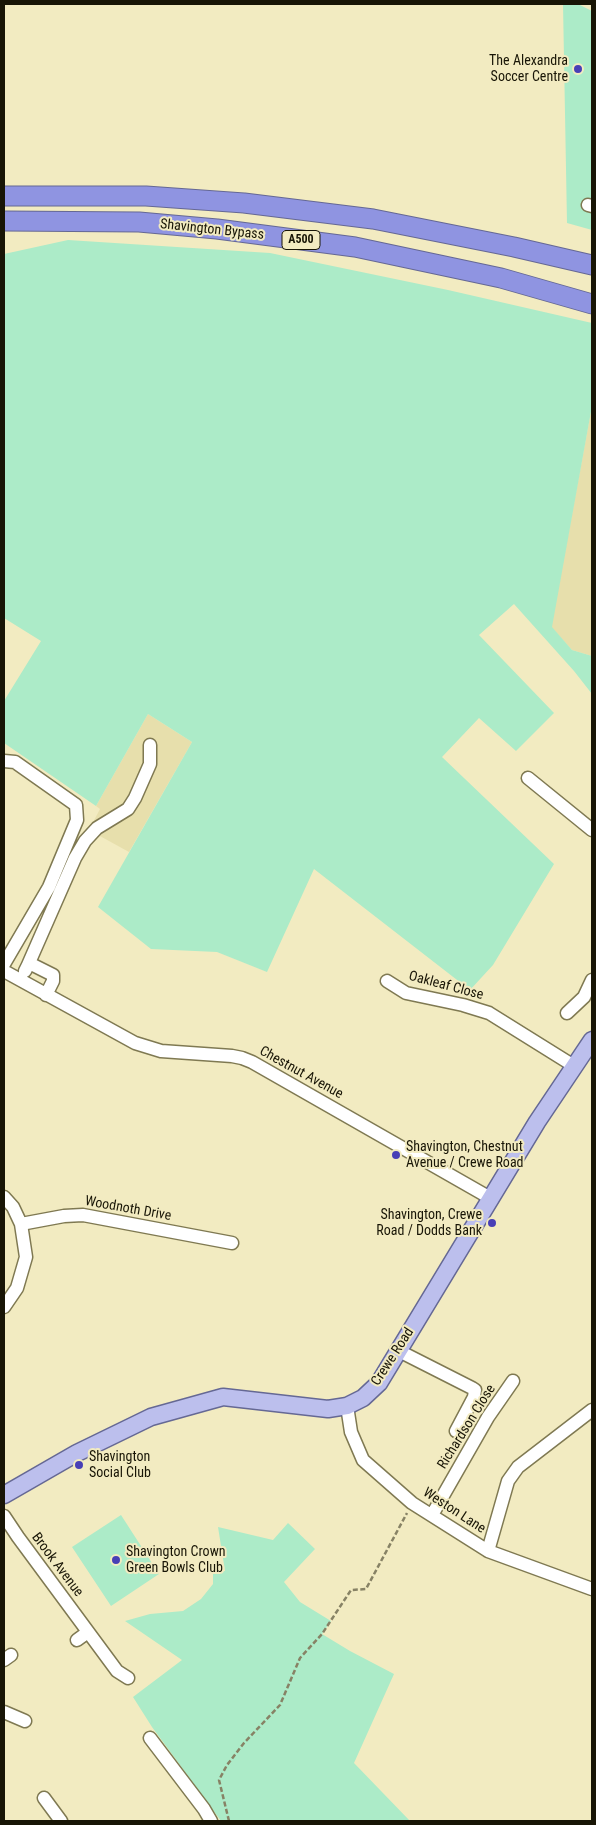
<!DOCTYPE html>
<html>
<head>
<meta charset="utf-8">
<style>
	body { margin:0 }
	#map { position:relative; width:596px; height:1825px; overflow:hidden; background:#f2ebc1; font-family:"Roboto Condensed",sans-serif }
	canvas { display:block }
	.frame { position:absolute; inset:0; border:5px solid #181506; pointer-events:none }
</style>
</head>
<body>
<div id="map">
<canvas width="596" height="1825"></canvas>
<div class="frame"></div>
</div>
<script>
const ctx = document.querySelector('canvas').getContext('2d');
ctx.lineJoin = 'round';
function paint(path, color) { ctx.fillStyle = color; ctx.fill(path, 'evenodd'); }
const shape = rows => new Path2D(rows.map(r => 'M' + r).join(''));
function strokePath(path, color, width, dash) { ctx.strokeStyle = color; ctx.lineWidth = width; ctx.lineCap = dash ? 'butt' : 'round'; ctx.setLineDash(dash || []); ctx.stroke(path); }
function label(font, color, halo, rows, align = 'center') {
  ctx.font = font + ' "Roboto Condensed",sans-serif'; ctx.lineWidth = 4; ctx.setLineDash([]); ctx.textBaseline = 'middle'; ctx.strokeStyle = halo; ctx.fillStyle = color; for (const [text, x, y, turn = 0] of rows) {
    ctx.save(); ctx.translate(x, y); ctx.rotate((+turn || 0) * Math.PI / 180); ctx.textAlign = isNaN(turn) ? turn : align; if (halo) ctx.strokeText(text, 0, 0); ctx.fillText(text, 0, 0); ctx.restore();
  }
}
paint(shape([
	[592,406,592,656,572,650,551,627],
	[148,714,192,742,129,852,89,830,100,809,96,806]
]), '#e7dfac');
paint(shape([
	[563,4,578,4,592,11,592,230,567,223],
	[68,240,270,253,448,290,592,323,592,406,552,627,572,650,592,656,592,694,574,671,514,604,479,635,554,713,516,751,479,718,442,757,554,864,493,965,470,990,314,869,267,972,217,952,151,949,98,907,192,742,148,714,96,806,4,743,4,701,41,641,4,618,4,254],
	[121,1515,159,1574,111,1606,72,1547],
	[288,1523,315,1549,284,1582,300,1602,331,1621,322,1634,350,1651,394,1674,354,1763,410,1821,221,1821,152,1727,133,1697,182,1660,125,1621,150,1614,183,1611,201,1599,213,1584,213,1572,225,1571,218,1527,273,1540]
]), '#acebc8');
const minor = shape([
	[588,205,592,206],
	[4,761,15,762,76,805,77,820,49,887,4,964],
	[528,778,592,830],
	[28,965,75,858,85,841,97,828,128,809,135,798,150,764,150,745],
	[4,971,135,1043,161,1051,232,1056,242,1058,252,1062,492,1199],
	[25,971,28,965,33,965,53,975,53,981,46,995],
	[387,981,406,993,463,1005,489,1013,574,1066],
	[567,1013,584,997,592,980],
	[4,1197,13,1207,21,1224,64,1216,83,1215,232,1243],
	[4,1307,17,1288,26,1257,21,1224],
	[399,1351,472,1388,475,1390,474,1397,456,1431],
	[347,1406,351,1432,363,1460,412,1503,488,1551,592,1589],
	[432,1515,488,1417,513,1381],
	[4,1516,18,1537,117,1671,128,1678],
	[488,1551,508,1481,518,1467,592,1410],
	[77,1640,88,1632],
	[4,1660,11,1655],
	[4,1712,25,1721],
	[150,1738,204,1809,211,1821],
	[44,1798,61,1821]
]);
const major = shape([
	[4,1495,77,1453,151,1417,223,1397,328,1409,347,1406,363,1398,379,1383,537,1122,592,1040]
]);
const highway = shape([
	[4,196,146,196,244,203,373,219,514,247,592,265],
	[4,221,139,222,217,229,355,247,501,278,592,304]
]);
strokePath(minor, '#7f7952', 15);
strokePath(major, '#656894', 19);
strokePath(highway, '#656894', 21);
strokePath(shape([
	[229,1821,219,1780,227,1765,244,1743,280,1705,300,1658,322,1634,351,1590,366,1589,407,1513]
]), '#878265', 2.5, [5, 2.5]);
strokePath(minor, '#fff', 12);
strokePath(major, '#bcbfed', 16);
strokePath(highway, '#8f94e1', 19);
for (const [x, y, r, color] of [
	[578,69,5,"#483fb6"],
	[396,1155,5,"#483fb6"],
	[492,1223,5,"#483fb6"],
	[79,1465,5,"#483fb6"],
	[116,1560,5,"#483fb6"]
]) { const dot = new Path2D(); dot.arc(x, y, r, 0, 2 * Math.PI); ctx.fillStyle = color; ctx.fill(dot); strokePath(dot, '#f2ebc1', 2); }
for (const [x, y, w] of [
	[301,240,38]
]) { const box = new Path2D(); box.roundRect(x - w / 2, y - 9.5, w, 19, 4); ctx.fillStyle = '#f2ebc1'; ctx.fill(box); strokePath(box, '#181506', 1); }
label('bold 12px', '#181506', null, [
	["A500",301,240]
]);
label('14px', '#181506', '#f2ebc1', [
	["The Alexandra",568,61,"right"],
	["Soccer Centre",568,77,"right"],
	["Shavington, Chestnut",406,1147],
	["Avenue / Crewe Road",406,1163],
	["Shavington, Crewe",482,1215,"right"],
	["Road / Dodds Bank",482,1231,"right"],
	["Shavington",89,1457],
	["Social Club",89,1473],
	["Shavington Crown",126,1552],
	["Green Bowls Club",126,1568]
], 'left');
label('14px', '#181506', '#f2ebc1', [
	["Shavington Bypass",212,230,6],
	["Oakleaf Close",446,986,15],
	["Chestnut Avenue",301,1073,29],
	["Woodnoth Drive",128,1209,10],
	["Crewe Road",393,1357,-57],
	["Richardson Close",467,1427,-58],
	["Weston Lane",454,1511,33],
	["Brook Avenue",57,1565,53]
]);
</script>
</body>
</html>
